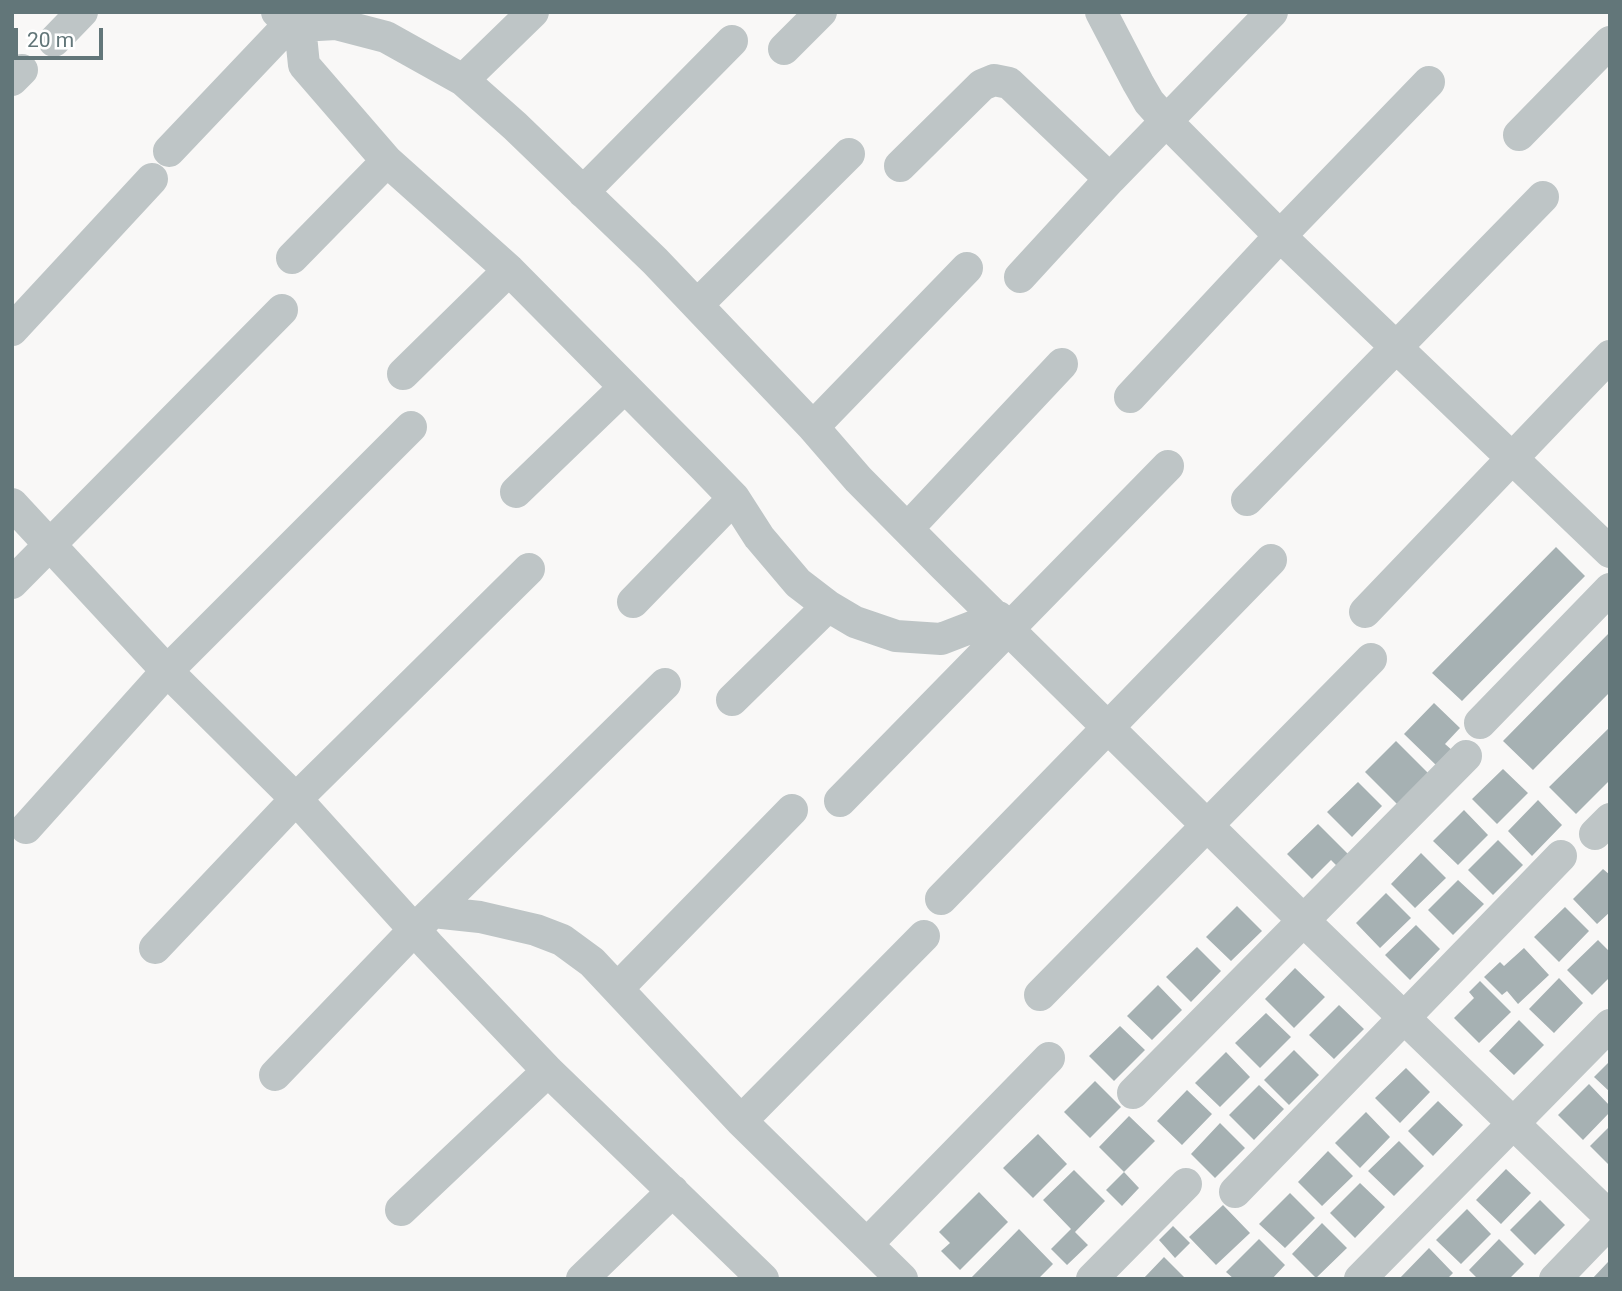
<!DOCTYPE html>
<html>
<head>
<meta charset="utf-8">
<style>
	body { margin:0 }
	#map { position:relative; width:1622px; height:1291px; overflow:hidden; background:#f9f8f7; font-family:Roboto,sans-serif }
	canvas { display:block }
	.frame { position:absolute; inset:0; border:14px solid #627679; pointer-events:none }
	.scale { position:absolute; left:14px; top:28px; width:89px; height:32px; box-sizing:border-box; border:4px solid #627679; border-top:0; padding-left:9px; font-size:21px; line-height:24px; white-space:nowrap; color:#627679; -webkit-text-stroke:5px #fff; paint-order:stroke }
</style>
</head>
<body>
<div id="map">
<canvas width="1622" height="1291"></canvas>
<div class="frame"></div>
<div class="scale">20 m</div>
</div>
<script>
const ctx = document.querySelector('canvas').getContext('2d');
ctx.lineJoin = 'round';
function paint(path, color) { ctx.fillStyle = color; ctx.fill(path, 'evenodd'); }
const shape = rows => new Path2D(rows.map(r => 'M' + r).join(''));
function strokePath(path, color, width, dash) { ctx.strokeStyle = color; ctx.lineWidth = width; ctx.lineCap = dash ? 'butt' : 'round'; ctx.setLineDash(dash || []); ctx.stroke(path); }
paint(shape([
	[1556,547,1585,576,1462,701,1432,673],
	[1610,632,1610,692,1533,770,1503,741],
	[1434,703,1460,728,1445,744,1453,751,1438,767,1404,734],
	[1610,727,1610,780,1576,814,1549,787],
	[1396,741,1429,774,1398,805,1365,772],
	[1503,769,1528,793,1497,824,1472,799],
	[1358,782,1382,806,1352,837,1327,812],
	[1538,800,1562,825,1532,856,1508,831],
	[1464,810,1488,835,1458,865,1433,841],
	[1318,824,1349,855,1338,867,1331,860,1312,879,1287,854],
	[1498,840,1523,865,1493,895,1468,870],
	[1421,853,1446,878,1415,908,1391,884],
	[1603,869,1610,875,1610,912,1597,924,1573,899],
	[1458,880,1484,904,1453,935,1428,910],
	[1386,893,1411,918,1380,948,1356,923],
	[1237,906,1262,931,1231,961,1206,937],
	[1565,907,1589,931,1559,962,1534,937],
	[1416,925,1440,949,1410,980,1385,955],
	[1598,940,1610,952,1610,977,1592,995,1567,970],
	[1197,947,1221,971,1191,1002,1166,977],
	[1524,948,1549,975,1518,1004,1507,991,1502,995,1484,977,1500,962,1504,966],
	[1295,968,1325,997,1294,1028,1265,999],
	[1559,978,1583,1003,1554,1033,1529,1009],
	[1480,981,1511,1012,1479,1043,1454,1018,1474,998,1469,992],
	[1158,985,1182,1010,1152,1040,1127,1016],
	[1339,1005,1364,1029,1334,1059,1309,1035],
	[1266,1013,1291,1037,1260,1068,1235,1043],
	[1519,1020,1544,1045,1514,1075,1489,1051],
	[1120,1026,1145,1050,1114,1081,1089,1056],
	[1294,1050,1319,1075,1289,1105,1264,1080],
	[1226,1052,1250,1077,1220,1107,1195,1083],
	[1610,1061,1610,1092,1594,1077],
	[1406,1068,1430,1092,1400,1123,1375,1098],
	[1095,1081,1121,1107,1090,1138,1064,1112],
	[1589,1084,1610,1106,1610,1112,1583,1140,1558,1115],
	[1259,1085,1284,1109,1254,1140,1229,1115],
	[1187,1090,1212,1114,1182,1145,1157,1121],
	[1438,1101,1463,1125,1433,1156,1408,1131],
	[1366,1112,1390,1137,1360,1168,1335,1143],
	[1129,1116,1155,1141,1124,1172,1099,1147],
	[1220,1123,1245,1148,1215,1178,1191,1154],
	[1610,1126,1610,1166,1590,1146],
	[1038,1134,1067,1164,1033,1198,1003,1168],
	[1399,1141,1424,1166,1394,1196,1368,1171],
	[1328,1151,1353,1176,1322,1206,1298,1182],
	[1506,1169,1531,1193,1501,1224,1476,1200],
	[1074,1170,1105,1201,1075,1232,1088,1245,1067,1265,1051,1249,1071,1229,1043,1200],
	[1124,1172,1139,1188,1122,1206,1106,1190],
	[1360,1183,1385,1207,1355,1238,1330,1213],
	[979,1192,1008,1222,960,1270,941,1251,950,1243,939,1232],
	[1290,1193,1315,1218,1285,1248,1259,1224],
	[1540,1200,1565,1225,1535,1255,1510,1230],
	[1223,1205,1250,1233,1216,1265,1189,1237],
	[1467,1209,1491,1234,1461,1264,1436,1240],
	[1322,1223,1347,1248,1316,1278,1292,1254],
	[1173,1226,1190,1243,1175,1258,1159,1240],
	[1019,1229,1053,1264,1038,1279,970,1279],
	[1259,1239,1285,1265,1272,1279,1234,1279,1226,1272],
	[1499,1239,1524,1264,1509,1279,1478,1279,1469,1270],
	[1429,1248,1453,1273,1447,1279,1399,1279],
	[1164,1257,1186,1279,1143,1279],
	[1608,1262,1610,1279,1592,1279]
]), '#a6b1b3');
strokePath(shape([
	[277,12,289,24,300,26,304,65,387,161,509,270,704,467,734,498,759,537,798,583,828,606,855,622,896,636,941,639,998,617],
	[1101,12,1138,83,1149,102,1167,122,1280,236,1610,552],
	[300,26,336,24,386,37,463,80,515,126,655,261,813,427,858,479,943,565,1304,921,1610,1217],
	[54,41,82,12],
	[784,49,821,12],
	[12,80,22,70],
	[463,80,533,12],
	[1519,135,1610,42],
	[169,151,301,12],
	[900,166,982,85,994,80,1009,83,1110,179],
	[583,192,732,41],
	[292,258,387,161],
	[1020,277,1110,179,1272,12],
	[697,305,849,154],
	[12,330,152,179],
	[403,374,509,270],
	[1130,397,1280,236,1429,82],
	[813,427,967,268],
	[516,492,625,387],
	[1247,500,1543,197],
	[12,504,167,671,296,799,429,946,548,1071,763,1279],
	[908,528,1062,364],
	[12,583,282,310],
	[633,602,734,498],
	[1365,612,1610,356],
	[732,700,828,606],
	[1480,723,1610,589],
	[840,801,1168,466],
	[26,828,167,671,411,427],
	[1595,834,1610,819],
	[941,899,1271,560],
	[433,912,480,917,536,930,562,940,592,962,741,1121,902,1279],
	[155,948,296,799,529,569],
	[618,988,792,810],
	[1040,995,1371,659],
	[275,1075,414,930,665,684],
	[1133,1093,1466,756],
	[741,1121,924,936],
	[1235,1192,1561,856],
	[401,1210,548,1071],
	[867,1244,1049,1058],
	[582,1279,673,1191],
	[1092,1279,1186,1184],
	[1360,1279,1610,1025],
	[1555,1279,1610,1222]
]), '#bec5c6', 32);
</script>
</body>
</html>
